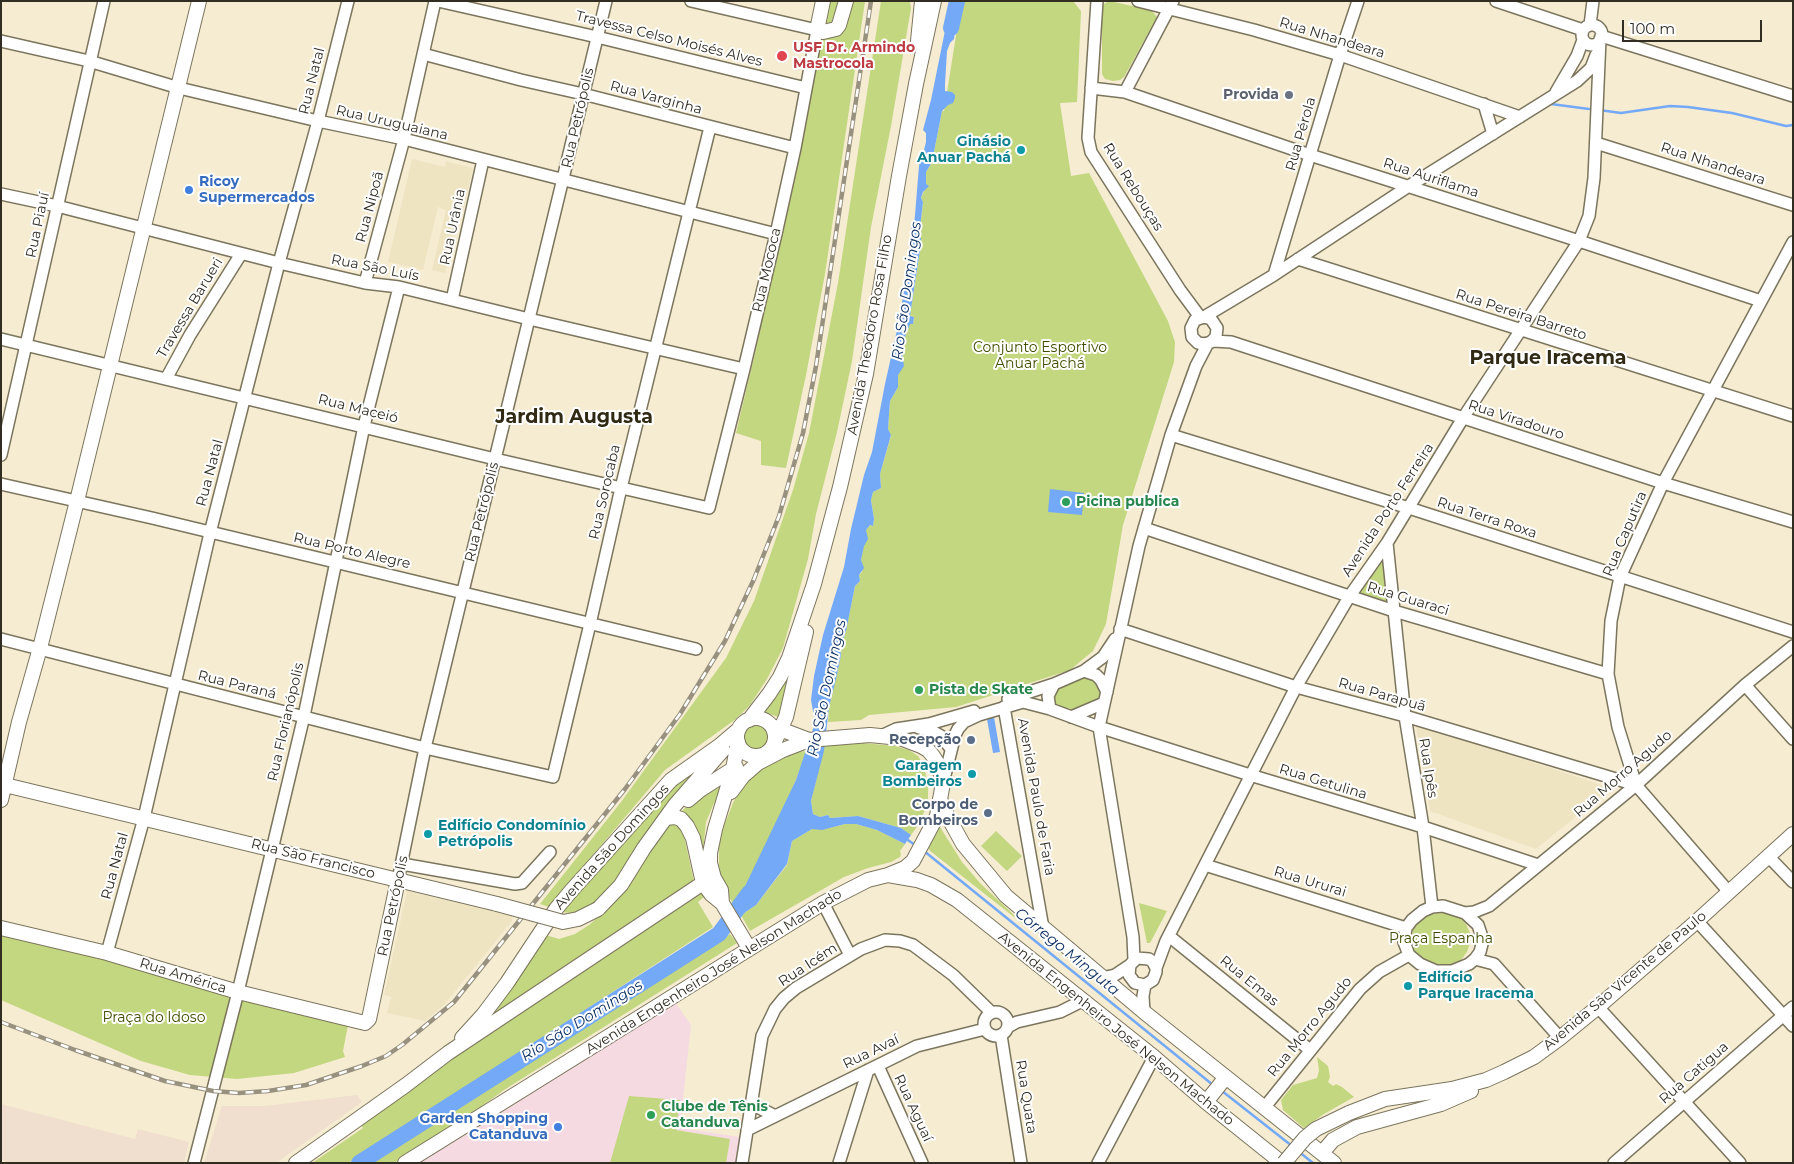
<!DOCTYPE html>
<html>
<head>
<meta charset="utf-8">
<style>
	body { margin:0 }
	#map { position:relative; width:1794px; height:1164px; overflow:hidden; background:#f5ecd2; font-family:Montserrat,sans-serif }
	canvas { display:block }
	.frame { position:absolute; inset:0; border:2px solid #312d23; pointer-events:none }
	.scale { position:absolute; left:1622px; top:20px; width:140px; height:22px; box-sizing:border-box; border:2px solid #312d23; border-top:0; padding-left:6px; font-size:15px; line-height:18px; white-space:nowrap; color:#312d23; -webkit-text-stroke:4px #fff; paint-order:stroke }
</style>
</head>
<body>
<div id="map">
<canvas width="1794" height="1164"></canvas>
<div class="frame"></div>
<div class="scale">100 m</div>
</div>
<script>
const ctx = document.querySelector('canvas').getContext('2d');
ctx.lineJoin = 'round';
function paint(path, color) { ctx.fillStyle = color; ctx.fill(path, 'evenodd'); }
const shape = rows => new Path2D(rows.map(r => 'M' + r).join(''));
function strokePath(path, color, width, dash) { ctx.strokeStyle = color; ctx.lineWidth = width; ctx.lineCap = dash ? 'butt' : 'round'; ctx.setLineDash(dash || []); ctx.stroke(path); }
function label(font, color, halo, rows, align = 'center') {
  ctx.font = font + ' Montserrat,sans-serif'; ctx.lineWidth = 4; ctx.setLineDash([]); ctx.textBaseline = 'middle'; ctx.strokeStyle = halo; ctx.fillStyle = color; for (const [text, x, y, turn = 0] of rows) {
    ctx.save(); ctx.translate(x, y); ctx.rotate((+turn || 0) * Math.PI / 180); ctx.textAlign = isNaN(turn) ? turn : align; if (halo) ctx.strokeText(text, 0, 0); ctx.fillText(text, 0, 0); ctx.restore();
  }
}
paint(shape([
	[672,998,691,1025,680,1128,740,1137,737,1163,412,1163]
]), '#f5dbe1');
paint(shape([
	[357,1095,362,1102,276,1163,204,1163,222,1106,264,1106],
	[1,1104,135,1139,138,1129,189,1142,184,1163,8,1163,1,1159]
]), '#f0dfce');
paint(shape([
	[412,159,445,167,446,161,473,168,463,212,459,211,445,273,432,270,446,210,438,207,423,270,388,262],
	[1416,726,1421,726,1611,788,1536,849,1430,811],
	[407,891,512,916,512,921,444,1005,425,1021,387,1013,391,997,384,995]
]), '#efe4c2');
paint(shape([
	[828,1,865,1,825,274,806,375,786,468,761,465,761,441,736,433,756,349],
	[881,1,910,1,911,8,891,126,871,227,852,361,837,432,816,514,808,559,783,648,767,679,750,705,736,719,665,770,549,907,540,904,621,802,726,658,754,601,793,490,809,433,838,283],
	[964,1,1073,1,1081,11,1077,102,1060,103,1071,176,1089,173,1168,321,1175,342,1174,362,1123,525,1106,624,1093,651,1070,670,956,707,869,715,861,720,828,722,829,707,841,655,840,649,846,630,855,586,860,581,859,575,862,572,861,560,866,530,870,525,873,526,874,519,871,500,873,492,881,488,880,474,891,436,888,429,890,401,898,387,898,375,904,360,902,353,903,342,910,323,913,324,914,317,910,316,921,243,919,238,923,202,921,198,925,189,926,172,932,162,942,111,944,111,959,17],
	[1109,1,1151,10,1157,17,1124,77,1120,80,1113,81,1105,79,1102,74,1102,7,1104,4],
	[1386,554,1390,606,1358,595],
	[793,664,778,717,762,711],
	[1087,677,1094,678,1104,697,1078,710,1065,708,1056,704,1052,699,1056,690,1076,680],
	'743 738a14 14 0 1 1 28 0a14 14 0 1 1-28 0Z',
	[863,743,895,746,909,750,918,756,924,766,928,786,928,803,919,824,911,835,901,828,858,816,830,818,828,815,820,817,813,814,811,801,825,744],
	[807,751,796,780,771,835,735,907,722,885,719,866,719,843,724,826,733,803,743,784,758,767,796,752],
	[702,764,647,832,611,886,602,897,585,909,571,913,561,912,676,785],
	[727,778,724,788,714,803,706,822,703,851,710,884,699,836,695,824,681,812,697,796],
	[677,824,684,836,694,882,486,1019,542,934,559,939,575,934,589,925,615,902,667,825],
	[845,824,856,824,877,830,905,844,900,851,901,854,900,857,891,862,868,868,844,877,750,931,741,915,756,905,787,865,792,841,812,829,829,828],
	[940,827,962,862,980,883,1028,928,929,850,928,847],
	[996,831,1022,856,1007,871,981,846],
	[700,891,704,897,698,902,713,927,348,1163,312,1163,363,1128,361,1125,380,1112,378,1109,455,1051],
	[1139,903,1167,911,1150,943,1147,943],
	[1452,912,1460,917,1466,924,1470,933,1470,943,1467,952,1461,960,1453,964,1431,966,1418,957,1413,949,1412,940,1413,930,1418,921,1424,915],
	[1,933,105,957,348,1025,343,1051,345,1057,294,1073,237,1079,190,1075,141,1061,1,1000],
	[730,934,737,943,504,1090,460,1122,394,1163,365,1163,495,1079],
	[1317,1057,1328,1066,1330,1077,1328,1082,1333,1086,1336,1084,1342,1087,1354,1097,1324,1114,1304,1128,1283,1110,1281,1100,1293,1085,1317,1078,1319,1070],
	[629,1096,680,1100,676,1130,730,1139,726,1163,610,1163]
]), '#c2d77f');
paint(shape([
	[951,1,957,1,955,30,954,39,950,43,947,51,945,84,945,91,952,92,955,95,955,98,953,103,948,105,942,111,932,162,926,172,926,184,929,186,923,192,921,198,923,202,919,237,921,238,921,243,910,316,914,317,913,324,910,324,903,342,902,353,904,366,898,375,898,387,890,401,888,429,891,435,880,474,881,488,873,492,871,500,874,519,873,526,870,525,866,530,868,539,864,546,861,560,864,568,859,575,860,581,855,586,846,631,840,649,841,655,836,679,829,707,824,751,811,801,813,814,820,817,828,815,830,818,858,816,901,828,911,835,905,844,877,830,856,824,845,824,822,830,812,829,792,841,787,864,756,905,741,915,735,907,796,780,815,723,811,700,814,676,823,635,844,567,851,529,864,475,872,452,885,384,900,317,911,239,911,226,914,223,915,215,919,166,921,154,924,150,926,142,926,133,923,130,931,100],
	[1050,489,1084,493,1082,515,1048,512],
	[994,717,1000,752,993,753,987,719]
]), '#74a9f8');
strokePath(shape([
	[1551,104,1589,109],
	[1599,110,1621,113,1670,106,1688,107,1732,113,1786,126,1793,125],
	[905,838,915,845],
	[924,851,1213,1085],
	[1222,1091,1292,1146],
	[1298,1151,1313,1163]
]), '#74a9f8', 2.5);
strokePath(shape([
	[951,28,957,1],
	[359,1163,719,934,749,893]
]), '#74a9f8', 16);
const minor = shape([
	[438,1,597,37,806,88],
	[1097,1,1088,138,1091,152,1180,290,1200,317],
	[1138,1,1254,30,1340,55,1520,117],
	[1496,1,1583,30],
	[1590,25,1593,1],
	'1582 35a10 10 0 1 1 20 0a10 10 0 1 1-20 0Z',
	[1601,36,1793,96],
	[1,41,89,61,179,88,318,121,404,139,776,234],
	[423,54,521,80,583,94,795,148],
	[1091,88,1125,92,1310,155,1579,241,1761,301],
	[1125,92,1173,1],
	[1556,92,1577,56,1583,40],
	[1484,104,1493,134],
	[1596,143,1793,205],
	[1,194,57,206,279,263,365,283,399,287,529,319,744,369],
	[1298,259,1793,416],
	[1274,275,1340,55,1358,1],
	[365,283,404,139,435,1],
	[452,300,483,160],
	[1204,317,1211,319,1217,328,1216,337,1211,342,1205,344,1198,343,1192,337,1191,328,1195,320,1204,317,1274,275,1409,186,1577,81,1591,68,1596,55],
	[1,339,495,459,709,508,744,369,776,234,795,148,817,30,691,1],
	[1213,341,1231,342,1663,483,1793,522],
	[166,379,190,335,241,254],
	[1171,435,1409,508,1793,632],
	[1,455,104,1],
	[1,484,152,518,696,649],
	[1144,528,1394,611,1608,674],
	[1387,543,1405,716,1423,827,1432,907],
	[1120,629,1296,687,1405,716,1636,785],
	[1,639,425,748,553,777,590,624,621,488,710,127],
	[1084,671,1096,675,1101,680,1107,692],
	[1745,685,1793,739],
	[1008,699,1054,684,1084,671,1103,657,1115,639],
	[1004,707,1043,928],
	[1050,709,1048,696,1054,684],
	[1071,717,1104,703],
	[919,728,934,732,941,736,951,749],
	[881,736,896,729,929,724,974,711],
	[943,783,955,735,958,729,964,722,979,715,1023,702,1050,709,1099,727,1250,775,1423,827,1538,865],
	[1768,856,1793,882],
	[402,864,515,884,522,883,550,852],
	[1205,865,1406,928],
	[398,880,425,748,606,1],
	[1729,892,1636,785,1618,727,1608,674,1611,621,1620,577,1663,483,1793,242],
	[823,903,850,955],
	[1443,906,1465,913,1478,925,1481,934,1482,944,1480,952,1475,959,1469,964,1452,971,1436,971,1420,964,1409,955,1404,942,1406,928,1412,920,1423,911,1432,907,1443,906],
	[1465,913,1474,912,1489,906,1636,785,1745,685,1793,646],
	[1697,921,1793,1026],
	[1169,936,1310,1050],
	[107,953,144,818,210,533,279,263,318,121,348,1],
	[1475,959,1494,964,1560,1038],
	[1134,960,1133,937,1099,727,1139,546,1171,435,1196,366,1208,343],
	[1156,968,1166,941,1296,687,1349,597,1387,543,1463,418,1579,241,1589,216,1594,178,1600,39],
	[1102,978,1115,975,1130,965],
	[1598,1007,1740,1163],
	[1144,1012,1143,996,1145,985,1153,980,1156,972,1156,968,1153,962,1149,959,1137,958,1130,965,1129,975,1135,983,1145,985],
	'984 1024a12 12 0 1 1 24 0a12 12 0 1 1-24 0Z',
	[1008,1027,1017,1022,1060,1012,1082,1001],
	[1001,1035,1021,1163],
	[878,1066,922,1163],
	[752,1104,775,1116],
	[1264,1108,1360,989,1379,972,1409,955],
	[747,1130,917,1046,985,1029],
	[194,1163,238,992,304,716,364,426,399,287],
	[742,1163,762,1036,775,1009,784,998,796,988,861,949,885,940,900,941,913,945,953,975,992,1013],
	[839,1163,868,1070],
	[1098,1163,1154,1057],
	[1614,1163,1793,1007]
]);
const major = shape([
	[823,1,817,30,823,32,836,29,839,25,846,1],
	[918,41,922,1],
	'737 737a19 19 0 1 1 38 0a19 19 0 1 1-38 0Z',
	[749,720,769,694,780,677,789,658,814,584,840,487,866,374,899,176,916,84,934,1],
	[772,726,809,740,870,735,900,738,921,746,928,750,933,756,938,764,943,783,937,816,913,861,905,868,888,875],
	[775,741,786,717,806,632],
	[1,784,497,904],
	[731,792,743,776,758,763,783,750,809,740],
	[940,799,947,815,963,844,1006,896,1144,1012,1334,1163],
	[1,800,19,722,40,648,77,501,199,1],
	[688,800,700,790,736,767],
	[666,818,675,817,681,819,687,826,693,838,703,883,711,894,722,903,749,948],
	[722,903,721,890,714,878,710,863,710,853,715,829,733,769,738,742],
	[598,909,621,885,644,848,675,805,723,750],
	[1,928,107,953,238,992,365,1023,369,1019,398,880],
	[462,1038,483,1015,507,983,556,909,571,891,671,780,719,746,739,729],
	[1206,1102,1226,1077],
	[1349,1113,1385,1099,1452,1089,1486,1080,1504,1072,1534,1057,1560,1038,1598,1007,1697,921,1793,834],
	[1322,1153,1333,1140,1357,1127,1441,1104,1471,1091],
	[296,1163,406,1085,448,1053,703,883],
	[405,1163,823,903,868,880,888,875,917,880,931,885,957,900,1154,1057,1206,1102,1282,1163]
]);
strokePath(minor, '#7c755d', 14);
strokePath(major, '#7c755d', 16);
strokePath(minor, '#fff', 11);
strokePath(major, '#fff', 14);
const rail = shape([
	[1,1022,75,1050,165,1081,213,1091,239,1093,268,1091,306,1085,362,1066,386,1056,402,1045,454,1002,625,789,680,714,725,641,754,579,779,516,803,433,816,366,871,1]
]);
strokePath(rail, '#98917f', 4.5);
strokePath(rail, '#fff', 2.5, [8]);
const majorBridge = shape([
	[497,904,563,922,578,919,598,909],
	[1284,1163,1305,1138,1316,1129,1349,1113]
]);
strokePath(majorBridge, '#7c755d', 16, []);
strokePath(majorBridge, '#fff', 14);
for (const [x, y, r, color] of [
	[782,56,6,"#e0444e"],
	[1289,95,5,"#6b7280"],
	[1021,150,5,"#0f9aa8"],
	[189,190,5,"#3f7fe0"],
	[1066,502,5,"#2e9e5b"],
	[919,690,5,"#2e9e5b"],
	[971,740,5,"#5c6f8a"],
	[972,774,5,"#0f9aa8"],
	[988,813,5,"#5c6f8a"],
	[428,834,5,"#0f9aa8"],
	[1408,986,5,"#0f9aa8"],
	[651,1115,5,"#2e9e5b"],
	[558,1127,5,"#3f7fe0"]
]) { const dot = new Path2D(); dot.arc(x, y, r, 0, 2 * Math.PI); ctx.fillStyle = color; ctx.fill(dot); strokePath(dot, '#fff', 2); }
label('14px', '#312d23', '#fff', [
	["Rua Nhandeara",1332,38,17],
	["Travessa Celso Moisés Alves",669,39,14],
	["Rua Natal",312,81,-76],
	["Rua Varginha",656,98,15],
	["Rua Petrópolis",578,118,-77],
	["Rua Uruguaiana",392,123,13],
	["Rua Pérola",1301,134,-74],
	["Rua Nhandeara",1713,164,18],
	["Rua Auriflama",1431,178,18],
	["Rua Rebouças",1133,187,58],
	["Rua Nipoã",370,207,-75],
	["Rua Piauí",38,225,-78],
	["Rua Urânia",453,227,-78],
	["Rua São Luís",375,268,11],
	["Rua Mococa",767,270,-77],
	["Travessa Barueri",190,308,-59],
	["Rua Pereira Barreto",1521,315,18],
	["Avenida Theodoro Rosa Filho",870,335,-80],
	["Rua Maceió",358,409,14],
	["Rua Viradouro",1516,420,18],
	["Rua Natal",210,473,-75],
	["Rua Sorocaba",605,492,-77],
	["Avenida Porto Ferreira",1388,510,-57],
	["Rua Petrópolis",482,512,-76],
	["Rua Terra Roxa",1487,518,18],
	["Rua Caputira",1625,534,-67],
	["Rua Porto Alegre",352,551,13],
	["Rua Guaraci",1408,599,17],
	["Rua Paraná",237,685,14],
	["Rua Parapuã",1382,695,16],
	["Rua Florianópolis",286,722,-77],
	["Rua Ipês",1428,768,81],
	["Rua Morro Agudo",1623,774,-41],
	["Rua Getulina",1323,782,17],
	["Avenida Paulo de Faria",1036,797,80],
	["Avenida São Domingos",612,847,-48],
	["Rua São Francisco",313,859,14],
	["Rua Natal",115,866,-75],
	["Rua Ururai",1310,882,17],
	["Rua Petrópolis",393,906,-78],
	["Rua Icém",808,965,-33],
	["Avenida Engenheiro José Nelson Machado",714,972,-32],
	["Rua América",183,976,17],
	["Rua Emas",1249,981,39],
	["Avenida São Vicente de Paulo",1625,981,-40],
	["Rua Morro Agudo",1310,1027,-51],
	["Avenida Engenheiro José Nelson Machado",1116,1029,39],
	["Rua Avaí",871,1052,-26],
	["Rua Catigua",1694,1073,-41],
	["Rua Quata",1026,1097,81],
	["Rua Aguaí",913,1108,65]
]);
label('bold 14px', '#be3a42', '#fff', [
	["USF Dr. Armindo",793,48],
	["Mastrocola",793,64]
], 'left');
label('bold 14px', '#5b616d', '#fff', [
	["Provida",1279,95]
], 'right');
label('bold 14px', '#0d838f', '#fff', [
	["Ginásio",1011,142],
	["Anuar Pachá",1011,158],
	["Garagem",962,766],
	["Bombeiros",962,782],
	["Edifício Condomínio",438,826,"left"],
	["Petrópolis",438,842,"left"],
	["Edifício",1418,978,"left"],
	["Parque Iracema",1418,994,"left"]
], 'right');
label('bold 14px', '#366cbe', '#fff', [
	["Ricoy",199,182],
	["Supermercados",199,198],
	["Garden Shopping",548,1119,"right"],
	["Catanduva",548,1135,"right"]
], 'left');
label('14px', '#414e00', '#fff', [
	["Conjunto Esportivo",1040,348],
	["Anuar Pachá",1040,364],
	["Praça Espanha",1441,939],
	["Praça do Idoso",154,1018]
]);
label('bold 14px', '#27864d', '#fff', [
	["Picina publica",1076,502],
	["Pista de Skate",929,690],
	["Clube de Tênis",661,1107],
	["Catanduva",661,1123]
], 'left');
label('bold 14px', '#4e5e75', '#fff', [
	["Recepção",961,740],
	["Corpo de",978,805],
	["Bombeiros",978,821]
], 'right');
label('italic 15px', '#123465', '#fff', [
	["Rio São Domingos",907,291,-82],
	["Rio São Domingos",827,688,-78],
	["Córrego Minguta",1067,952,39],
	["Rio São Domingos",582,1021,-32]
]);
label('bold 19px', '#302914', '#fff', [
	["Parque Iracema",1548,358],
	["Jardim Augusta",574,417]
]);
</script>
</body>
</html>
